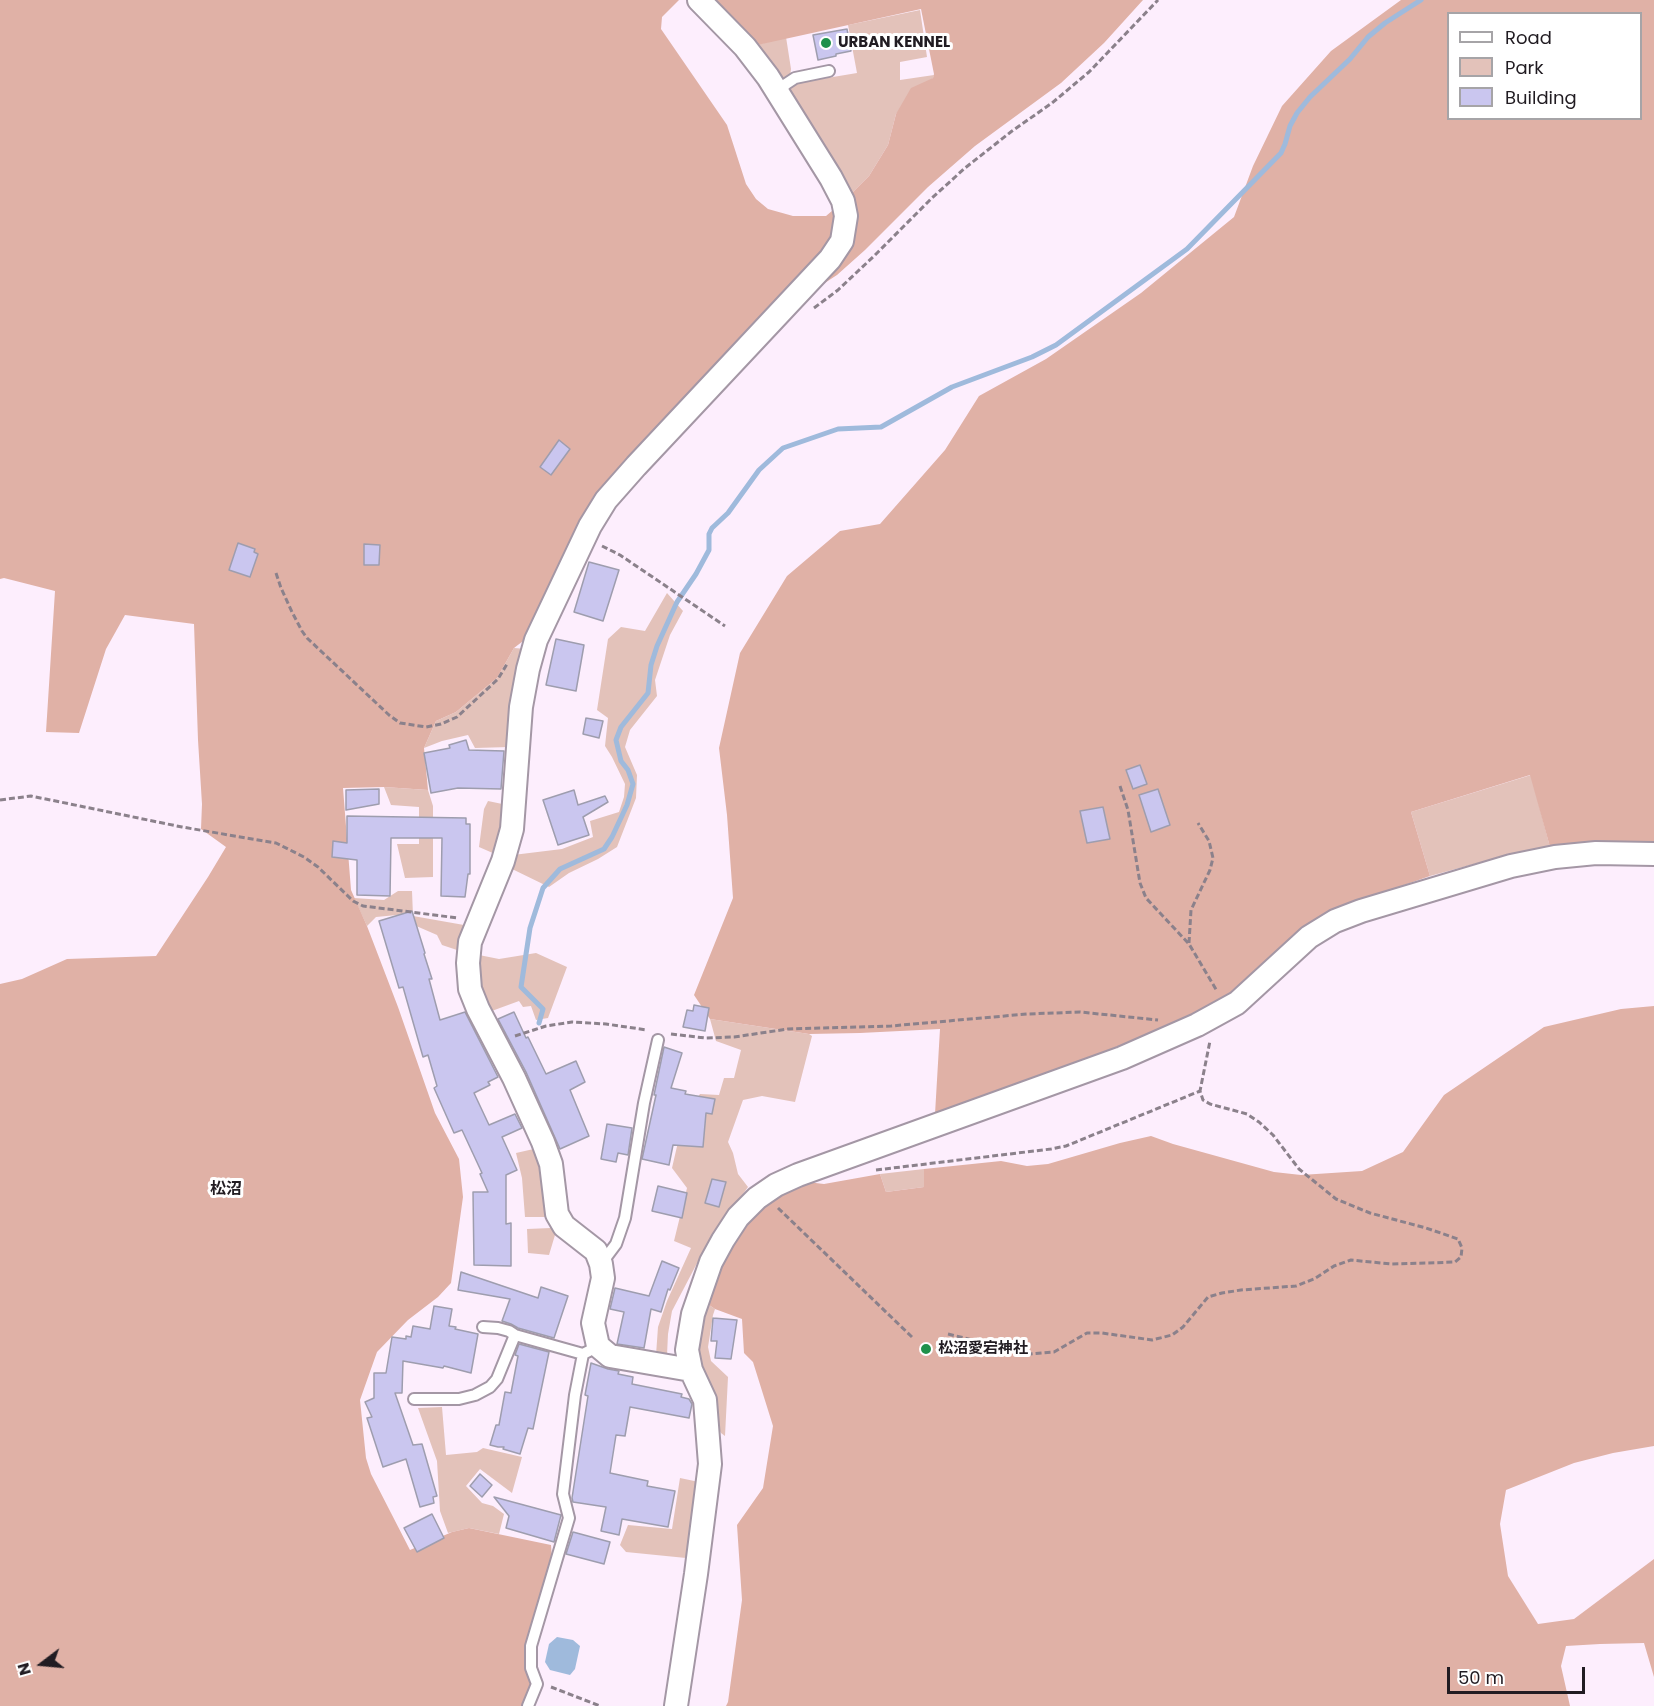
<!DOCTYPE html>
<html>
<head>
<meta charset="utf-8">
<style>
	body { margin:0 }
	#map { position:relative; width:1654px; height:1706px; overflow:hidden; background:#fdeefd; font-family:Poppins,sans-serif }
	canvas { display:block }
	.legend { position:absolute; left:1447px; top:12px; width:195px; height:108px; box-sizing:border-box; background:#fff; border:2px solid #a6a4a7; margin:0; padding:8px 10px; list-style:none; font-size:18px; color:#211c22 }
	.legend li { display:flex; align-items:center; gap:12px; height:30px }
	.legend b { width:30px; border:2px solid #a6a4a7 }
	.north { position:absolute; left:12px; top:1634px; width:60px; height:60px; -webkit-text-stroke:4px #fff; paint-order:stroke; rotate:254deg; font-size:16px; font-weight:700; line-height:24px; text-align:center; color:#211c22 }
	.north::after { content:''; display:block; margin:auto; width:21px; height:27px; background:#211c22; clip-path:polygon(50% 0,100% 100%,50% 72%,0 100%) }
	.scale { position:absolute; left:1447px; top:1667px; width:138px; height:27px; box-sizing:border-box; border:3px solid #211c22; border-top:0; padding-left:8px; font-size:18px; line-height:21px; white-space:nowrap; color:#211c22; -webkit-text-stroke:4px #fff; paint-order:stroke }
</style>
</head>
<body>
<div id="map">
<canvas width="1654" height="1706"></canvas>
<ul class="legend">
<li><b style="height:8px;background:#fff"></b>Road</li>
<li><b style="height:16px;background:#e3c2ba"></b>Park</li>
<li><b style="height:16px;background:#cac6ef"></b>Building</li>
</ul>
<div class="north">N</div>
<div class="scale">50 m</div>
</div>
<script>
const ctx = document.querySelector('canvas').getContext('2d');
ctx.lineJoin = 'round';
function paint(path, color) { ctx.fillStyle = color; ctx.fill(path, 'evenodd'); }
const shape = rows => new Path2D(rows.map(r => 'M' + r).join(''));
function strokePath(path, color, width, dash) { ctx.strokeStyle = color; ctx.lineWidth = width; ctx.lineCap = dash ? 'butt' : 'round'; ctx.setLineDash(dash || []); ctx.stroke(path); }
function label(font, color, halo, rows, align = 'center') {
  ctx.font = font + ' Poppins,"Noto Sans JP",sans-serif'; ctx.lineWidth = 6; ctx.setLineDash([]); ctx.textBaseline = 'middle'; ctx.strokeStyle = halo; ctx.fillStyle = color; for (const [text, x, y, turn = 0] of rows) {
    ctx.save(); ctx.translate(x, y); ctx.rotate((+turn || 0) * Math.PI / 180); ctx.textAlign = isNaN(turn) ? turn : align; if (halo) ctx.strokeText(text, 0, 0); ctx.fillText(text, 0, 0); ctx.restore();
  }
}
paint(shape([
	[920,10,927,57,900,62,900,80,934,75,933,78,896,114,888,145,869,176,846,199,789,91,794,85,803,82,857,73,848,25],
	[786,37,791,69,790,76,779,81,753,46],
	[667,593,683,611,670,635,655,680,657,696,630,730,625,747,637,775,636,798,617,847,598,859,569,873,549,887,510,868,513,855,562,849,593,837,590,821,619,812,624,797,625,784,612,757,605,746,608,718,597,710,608,639,621,627,645,631],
	[514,648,527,649,509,747,475,748,468,735,442,741,424,748,436,721,456,712,497,678],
	[1531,775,1550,847,1518,852,1430,876,1411,812],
	[384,787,428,790,433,806,433,877,405,878,397,844,419,844,419,807,391,805],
	[488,801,507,805,495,854,479,847,484,809],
	[398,891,412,891,413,916,464,925,457,950,442,945,437,935,414,925,402,928,397,915,376,917,367,926,354,898,384,900],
	[536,953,567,967,548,1018,536,1020,531,1006,523,1007,519,1001,489,1012,480,988,479,955,499,959],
	[710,1019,809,1034,812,1036,795,1102,762,1096,743,1100,728,1142,733,1153,738,1174,748,1187,705,1248,672,1311,668,1334,667,1355,656,1355,658,1327,667,1301,691,1248,674,1241,687,1188,672,1168,684,1116,700,1094,719,1095,724,1078,734,1078,741,1050,716,1041],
	[538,1148,548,1217,525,1217,522,1178,516,1153],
	[924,1169,924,1187,886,1192,880,1174],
	[551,1228,555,1235,549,1255,528,1253,527,1229],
	[706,1303,715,1309,713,1315,708,1347,711,1361,728,1377,725,1436,721,1433,717,1426,695,1345],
	[442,1407,446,1455,477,1452,483,1448,522,1457,512,1493,480,1469,466,1486,482,1503,493,1506,504,1514,499,1534,469,1528,448,1533,440,1511,437,1461,418,1408],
	[680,1478,699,1482,686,1558,626,1552,620,1545,628,1525,672,1529]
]), '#e3c2ba');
paint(shape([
	[0,0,679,0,662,17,661,29,727,125,746,184,756,199,768,209,793,216,826,216,846,199,869,176,888,145,896,114,911,88,933,78,934,74,921,9,753,46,689,0,1143,0,1104,43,1061,83,975,146,928,187,865,250,837,275,745,335,593,497,542,600,527,638,514,648,497,678,456,712,436,721,424,748,428,790,384,787,343,788,351,890,367,926,398,1007,435,1113,459,1159,463,1197,451,1283,438,1297,408,1320,377,1352,360,1400,366,1458,371,1474,410,1550,452,1532,469,1528,551,1545,552,1558,527,1643,525,1663,532,1686,524,1706,0,1706,0,984,22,979,67,959,156,956,208,877,226,847,201,829,202,804,198,740,194,624,125,615,106,649,79,733,46,732,55,591,4,578,0,579],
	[1401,0,1654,0,1654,849,1550,847,1530,775,1411,812,1430,876,1344,906,1196,1020,935,1114,940,1029,860,1033,809,1034,710,1019,694,995,733,898,727,815,719,748,740,653,787,576,840,531,880,524,945,450,979,396,1046,359,1141,293,1234,217,1253,166,1282,106,1331,51],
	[1448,14,1640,14,1640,118,1448,118],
	[1654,1006,1654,1446,1613,1453,1574,1463,1506,1490,1500,1524,1508,1576,1538,1624,1574,1619,1654,1559,1654,1677,1644,1643,1600,1644,1566,1646,1561,1666,1570,1706,726,1706,728,1702,742,1600,737,1525,763,1488,773,1426,753,1362,744,1353,742,1319,715,1309,706,1303,727,1252,747,1219,768,1202,807,1182,824,1184,880,1174,886,1192,924,1187,924,1169,1001,1161,1027,1166,1048,1164,1120,1143,1151,1136,1173,1144,1274,1172,1301,1175,1362,1171,1403,1152,1444,1095,1544,1027,1621,1009]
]), '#e0b1a6');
paint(shape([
	[557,1637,573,1640,580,1646,575,1669,570,1675,550,1670,545,1662,549,1644]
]), '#9fbadc');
strokePath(shape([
	[539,1023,543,1009,521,987,530,928,543,888,560,869,604,849,612,837,627,805,633,784,628,770,621,761,616,740,621,727,648,693,651,665,657,646,677,602,696,574,709,550,709,534,712,528,728,513,759,470,783,448,838,429,881,427,952,387,1032,357,1056,345,1187,249,1281,153,1285,144,1290,126,1297,113,1310,97,1350,59,1368,37,1385,23,1421,0]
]), '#9fbadc', 5);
const building = shape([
	[847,29,851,51,836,54,836,56,818,60,813,35,847,29],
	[559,440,570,449,551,475,540,467,559,440],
	[238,543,255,549,254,552,258,554,250,577,229,570,238,543],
	[364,544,380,545,379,565,364,565,364,544],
	[589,562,619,570,603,621,574,612,589,562],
	[556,639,584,645,576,691,546,685,556,639],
	[586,718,603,721,599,738,583,734,586,718],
	[466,740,469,750,504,751,501,789,458,788,431,793,424,753,450,748,449,745,466,740],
	[1140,765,1147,784,1133,789,1126,770,1140,765],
	[379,789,379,804,346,810,346,790,379,789],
	[1158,789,1170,825,1151,832,1139,795,1158,789],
	[574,790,578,805,605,796,608,802,583,817,589,835,558,845,543,800,574,790],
	[1103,807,1110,839,1087,843,1080,811,1103,807],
	[347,816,466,818,466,824,470,824,470,874,468,874,465,897,441,896,442,838,391,838,390,896,357,895,357,860,332,857,333,841,347,843,347,816],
	[412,911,425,953,424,954,432,979,429,979,440,1020,465,1012,498,1077,488,1082,490,1085,474,1093,489,1125,515,1114,522,1128,502,1137,517,1170,506,1175,506,1224,511,1223,511,1266,474,1265,473,1192,488,1192,480,1174,482,1173,462,1130,454,1133,434,1088,437,1086,428,1055,423,1057,403,987,399,988,379,921,412,911],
	[694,1005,709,1008,705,1031,683,1027,687,1010,693,1011,694,1005],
	[514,1012,526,1038,528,1037,546,1074,576,1061,585,1082,570,1090,589,1136,560,1149,526,1072,498,1019,514,1012],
	[664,1047,682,1053,671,1088,686,1091,685,1094,715,1099,712,1114,706,1113,703,1147,673,1145,669,1165,642,1159,656,1095,654,1095,664,1047],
	[607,1124,632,1128,628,1155,618,1153,616,1162,601,1159,607,1124],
	[712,1179,726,1182,719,1207,705,1203,712,1179],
	[658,1186,687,1193,682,1218,652,1211,658,1186],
	[662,1261,679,1268,670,1290,668,1289,661,1312,651,1309,644,1348,617,1344,624,1312,610,1309,615,1288,649,1296,662,1261],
	[461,1272,538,1298,541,1287,568,1296,554,1338,518,1328,511,1324,502,1321,510,1299,458,1290,461,1272],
	[434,1306,452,1309,449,1326,456,1327,455,1329,478,1334,471,1373,444,1366,443,1368,403,1361,402,1393,395,1393,413,1445,422,1444,437,1496,433,1497,434,1503,420,1507,406,1459,383,1467,367,1418,372,1417,365,1402,374,1398,374,1373,386,1373,392,1337,406,1339,406,1336,411,1337,413,1326,430,1329,434,1306],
	[713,1318,737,1320,731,1359,715,1358,717,1341,711,1341,713,1318],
	[519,1344,549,1352,533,1429,528,1428,520,1454,503,1449,504,1447,498,1447,490,1445,496,1425,499,1425,505,1392,511,1393,518,1356,515,1355,519,1344],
	[591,1363,608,1369,619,1371,618,1374,633,1377,632,1384,682,1394,681,1397,689,1399,692,1404,689,1418,630,1407,625,1436,616,1435,610,1473,648,1481,647,1486,675,1491,668,1527,622,1519,619,1535,601,1531,606,1507,573,1502,572,1498,588,1396,585,1395,591,1363],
	[480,1474,492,1485,482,1497,470,1486,480,1474],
	[494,1497,561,1515,554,1542,506,1528,509,1516,494,1497],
	[432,1514,444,1538,417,1552,404,1528,432,1514],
	[573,1532,610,1542,604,1564,566,1554,573,1532]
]);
paint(building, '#cac6ef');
strokePath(building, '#9e9dae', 1.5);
const lane = shape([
	[778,94,786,84,795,78,829,71],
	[601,1264,616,1244,625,1218,644,1103,658,1040],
	[483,1327,498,1328,509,1331,515,1335,583,1354,589,1351],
	[414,1399,459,1399,475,1395,490,1387,497,1379,515,1335],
	[528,1706,537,1684,531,1668,531,1646,569,1518,563,1494,575,1395,583,1354]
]);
const street = shape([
	[691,1370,610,1356,598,1346,593,1323,603,1278,601,1264,596,1251,564,1226,557,1214,551,1164,543,1142,514,1078,478,1009,470,989,468,963,470,942,503,861,512,829,521,707,528,669,536,640,590,526,606,500,636,466,830,259,842,241,846,216,843,201,831,178,768,77,745,47,699,0],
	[676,1706,696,1574,710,1464,705,1400,691,1370,687,1350,693,1314,711,1262,723,1240,738,1217,757,1198,776,1185,798,1175,1122,1058,1197,1025,1237,1003,1309,937,1335,921,1361,911,1511,866,1555,857,1596,853,1654,854]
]);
strokePath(lane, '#a497a5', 14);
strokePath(street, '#a497a5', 26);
strokePath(shape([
	[814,308,838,290,874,256,932,198,965,168,1012,131,1052,103,1089,72,1158,0],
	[602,546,620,555,725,626],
	[276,573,281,588,292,612,302,631,307,638,389,715,400,723,426,727,441,724,457,717,498,679,507,664],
	[1120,786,1128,810,1140,883,1146,898,1189,944,1217,991],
	[0,800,31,796,182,827,276,843,304,857,318,867,353,901,363,906,458,918],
	[1189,943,1191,910,1210,870,1213,858,1209,841,1198,823],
	[671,1034,705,1038,734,1037,788,1029,891,1026,1027,1014,1080,1012,1158,1020],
	[515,1036,546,1026,572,1022,606,1024,647,1030],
	[876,1170,1051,1149,1066,1146,1200,1091],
	[778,1208,913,1338],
	[948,1334,1030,1354,1054,1352,1087,1333,1102,1333,1152,1340,1172,1335,1183,1327,1208,1297,1222,1293,1241,1290,1296,1286,1314,1279,1334,1266,1351,1260,1391,1264,1427,1263,1455,1262,1461,1257,1462,1248,1458,1239,1426,1228,1370,1213,1336,1199,1299,1169,1273,1135,1259,1122,1247,1114,1210,1104,1203,1100,1200,1091,1210,1041],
	[551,1687,600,1706]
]), '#8b818b', 3, [6, 3]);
strokePath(lane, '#fff', 10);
strokePath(street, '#fff', 22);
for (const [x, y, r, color] of [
	[826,43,6,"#1f914b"],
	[926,1349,6,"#1f914b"]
]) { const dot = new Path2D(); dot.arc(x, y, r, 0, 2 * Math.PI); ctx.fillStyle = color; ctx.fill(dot); strokePath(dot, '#fff', 2); }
label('bold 15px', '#211c22', '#fff', [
	["URBAN KENNEL",838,43],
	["松沼愛宕神社",938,1349]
], 'left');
label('bold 16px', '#211c22', '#fff', [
	["松沼",226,1190]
]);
</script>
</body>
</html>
